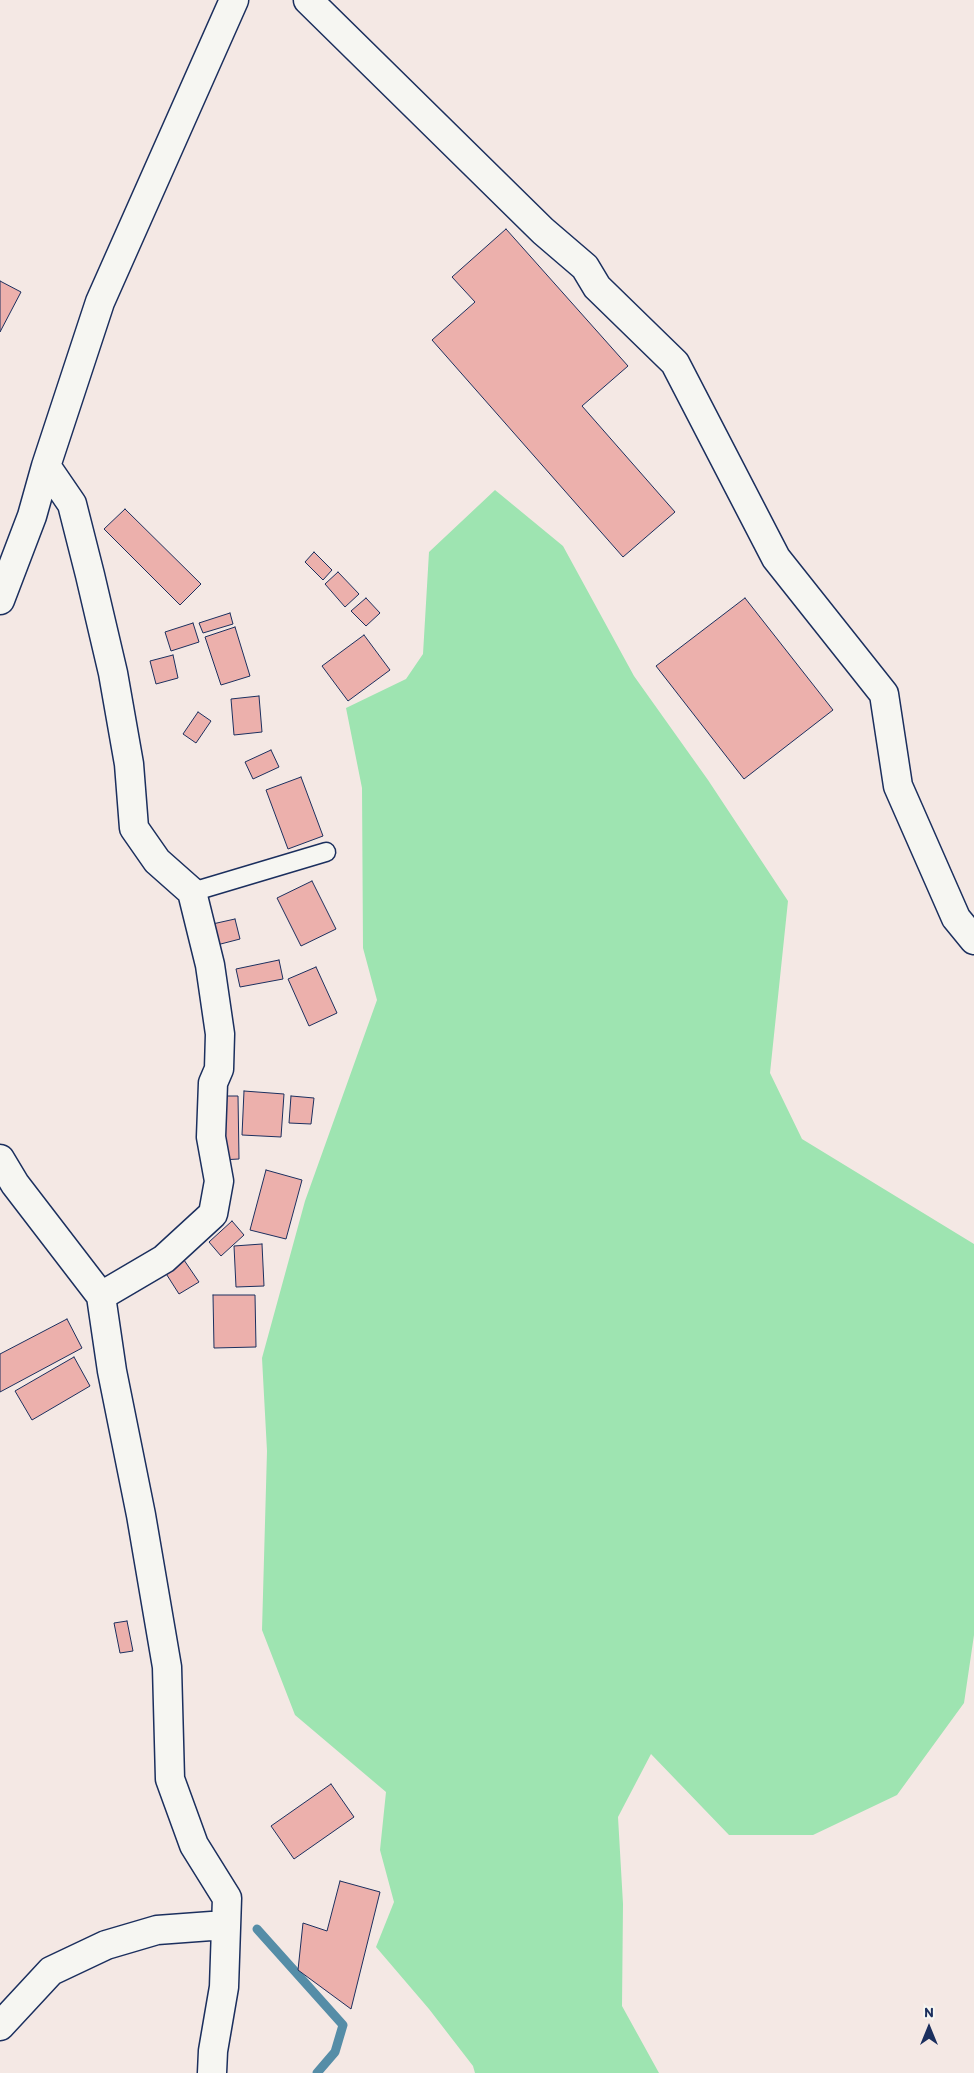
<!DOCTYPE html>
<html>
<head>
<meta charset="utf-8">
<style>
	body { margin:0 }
	#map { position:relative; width:974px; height:2073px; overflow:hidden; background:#f4e8e4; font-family:Itim,sans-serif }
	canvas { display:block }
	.north { position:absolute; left:904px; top:2003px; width:50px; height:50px; -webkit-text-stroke:4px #f6f6f2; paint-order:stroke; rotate:0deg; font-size:14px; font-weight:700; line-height:20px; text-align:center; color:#1b2f5e }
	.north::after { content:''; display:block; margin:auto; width:18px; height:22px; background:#1b2f5e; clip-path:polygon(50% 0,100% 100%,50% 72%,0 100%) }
</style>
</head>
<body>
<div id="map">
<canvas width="974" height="2073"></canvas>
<div class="north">N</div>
</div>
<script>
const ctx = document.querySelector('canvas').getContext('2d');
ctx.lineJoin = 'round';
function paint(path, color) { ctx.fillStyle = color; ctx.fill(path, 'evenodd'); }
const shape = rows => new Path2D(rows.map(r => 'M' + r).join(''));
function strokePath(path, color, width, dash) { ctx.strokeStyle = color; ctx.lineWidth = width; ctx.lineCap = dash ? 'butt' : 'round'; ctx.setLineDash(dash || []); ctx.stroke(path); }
paint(shape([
	[495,490,563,546,634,676,708,780,788,901,770,1073,802,1139,974,1244,974,1635,964,1703,897,1795,813,1835,729,1835,651,1754,618,1817,623,1904,622,2006,659,2073,475,2073,473,2066,429,2009,376,1947,394,1902,380,1850,386,1792,295,1715,262,1630,267,1451,262,1358,305,1201,377,1000,363,948,362,788,346,708,406,679,423,654,429,552]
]), '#9ee4b1');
strokePath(shape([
	[257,1929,343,2025,335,2052,317,2073]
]), '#558da7', 9);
const building = shape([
	[506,229,628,366,582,406,675,512,623,557,432,340,475,302,452,277,506,229],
	[0,281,21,292,0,332,0,281],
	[125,509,201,584,180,605,104,529,125,509],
	[314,552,332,570,323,580,305,562,314,552],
	[338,572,359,594,345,607,325,584,338,572],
	[366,598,380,613,366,626,351,611,366,598],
	[745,598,833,710,744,779,656,666,745,598],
	[230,613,233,624,203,633,199,623,230,613],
	[193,623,199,642,171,651,165,632,193,623],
	[235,627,250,676,221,685,205,637,235,627],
	[364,635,390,670,348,701,322,666,364,635],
	[173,655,178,678,156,684,150,661,173,655],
	[259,696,262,732,234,735,231,699,259,696],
	[198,712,211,721,196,743,183,734,198,712],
	[271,750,279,767,253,779,245,762,271,750],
	[301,777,323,836,288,849,266,790,301,777],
	[312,881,336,929,301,946,277,898,312,881],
	[235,919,240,939,213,946,208,925,235,919],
	[279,960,283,979,240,987,236,969,279,960],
	[316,967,337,1013,309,1026,288,979,316,967],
	[244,1091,284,1094,281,1137,242,1135,244,1091],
	[219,1096,238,1096,239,1159,220,1160,219,1096],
	[291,1096,314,1098,311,1124,289,1123,291,1096],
	[266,1170,302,1180,286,1239,250,1230,266,1170],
	[232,1221,244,1235,221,1256,209,1242,232,1221],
	[262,1244,264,1286,236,1287,234,1246,262,1244],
	[184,1260,199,1282,179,1294,165,1272,184,1260],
	[213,1295,255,1295,256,1347,214,1348,213,1295],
	[67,1319,82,1348,0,1392,0,1354,67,1319],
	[74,1357,90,1386,32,1420,15,1391,74,1357],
	[127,1621,133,1651,120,1653,114,1623,127,1621],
	[331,1784,354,1817,294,1859,271,1826,331,1784],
	[340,1881,380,1892,351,2009,298,1970,303,1923,327,1931,340,1881]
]);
paint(building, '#ecb0ac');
strokePath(building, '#1b2f5e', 1);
const service = shape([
	[192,892,326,852]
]);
const minor = shape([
	[308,0,543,231,585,267,597,287,675,363,776,558,884,694,898,786,956,918,974,940],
	[46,466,72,504,90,575,113,673,129,764,134,828,157,861,192,892,210,965,220,1034,219,1069,213,1083,211,1137,219,1181,213,1214,164,1259,101,1296],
	[0,600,32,516,46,466,100,302,234,0],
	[0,1159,15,1184,101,1296,112,1371,141,1515,167,1667,170,1779,194,1845,227,1898,224,1987,213,2051,212,2073],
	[0,2026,51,1971,106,1945,157,1930,225,1925]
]);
strokePath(service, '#1b2f5e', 21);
strokePath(minor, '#1b2f5e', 31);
strokePath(service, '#f6f6f2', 18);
strokePath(minor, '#f6f6f2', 28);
</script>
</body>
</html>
